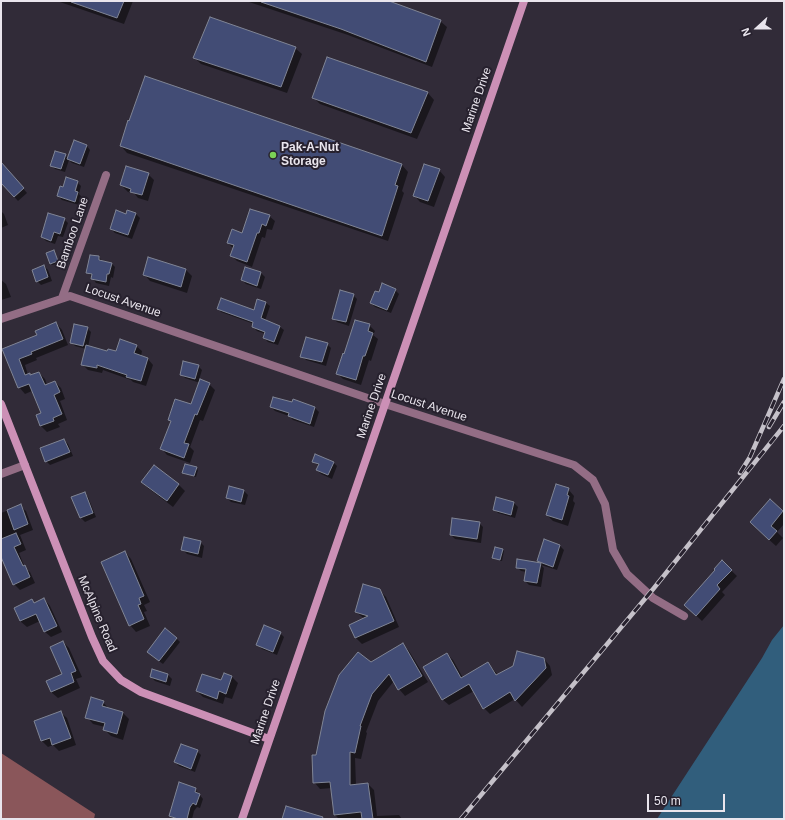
<!DOCTYPE html>
<html>
<head>
<meta charset="utf-8">
<style>
	body { margin:0 }
	#map { position:relative; width:785px; height:820px; overflow:hidden; background:#312b38; font-family:Arial,sans-serif }
	canvas { display:block }
	.frame { position:absolute; inset:0; border:2px solid #e9e5ed; pointer-events:none }
	.north { position:absolute; left:737px; top:8px; width:40px; height:40px; -webkit-text-stroke:3px #27212e; paint-order:stroke; rotate:249deg; font-size:11px; font-weight:700; line-height:16px; text-align:center; color:#e9e5ed }
	.north::after { content:''; display:block; margin:auto; width:14px; height:18px; background:#e9e5ed; clip-path:polygon(50% 0,100% 100%,50% 72%,0 100%) }
	.scale { position:absolute; left:647px; top:794px; width:78px; height:18px; box-sizing:border-box; border:2px solid #e9e5ed; border-top:0; padding-left:5px; font-size:12px; line-height:14px; white-space:nowrap; color:#e9e5ed; -webkit-text-stroke:3px #27212e; paint-order:stroke }
</style>
</head>
<body>
<div id="map">
<canvas width="785" height="820"></canvas>
<div class="frame"></div>
<div class="north">N</div>
<div class="scale">50 m</div>
</div>
<script>
const ctx = document.querySelector('canvas').getContext('2d');
ctx.lineJoin = 'round';
function paint(path, color) { ctx.fillStyle = color; ctx.fill(path, 'evenodd'); }
const shape = rows => new Path2D(rows.map(r => 'M' + r).join(''));
function strokePath(path, color, width, dash) { ctx.strokeStyle = color; ctx.lineWidth = width; ctx.lineCap = dash ? 'butt' : 'round'; ctx.setLineDash(dash || []); ctx.stroke(path); }
function label(font, color, halo, rows, align = 'center') {
  ctx.font = font + ' Arial,sans-serif'; ctx.lineWidth = 4; ctx.setLineDash([]); ctx.textBaseline = 'middle'; ctx.strokeStyle = halo; ctx.fillStyle = color; for (const [text, x, y, turn = 0] of rows) {
    ctx.save(); ctx.translate(x, y); ctx.rotate((+turn || 0) * Math.PI / 180); ctx.textAlign = isNaN(turn) ? turn : align; if (halo) ctx.strokeText(text, 0, 0); ctx.fillText(text, 0, 0); ctx.restore();
  }
}
paint(shape([
	[1,753,95,814,94,819,1,819]
]), '#8a565a');
paint(shape([
	[784,625,784,819,657,819,762,658,772,640]
]), '#315e7c');
paint(shape([
	[57,1,133,1,124,24],
	[246,1,384,1,440,21,447,27,432,67,348,35],
	[295,48,302,54,287,93,201,64,195,58],
	[328,58,428,93,434,100,417,139,320,104,313,97],
	[145,77,402,165,408,172,402,191,404,193,388,241,127,153,121,146],
	[86,145,90,150,84,167,72,163,69,160,65,172,55,169,51,165,65,155,68,158],
	[439,170,445,177,434,207,420,202,414,195],
	[1,172,9,172,27,193,18,201,1,182],
	[148,174,154,180,148,201,138,198,134,193,128,192,121,185],
	[77,182,81,186,79,194,82,197,79,205,62,200,58,196,64,188],
	[76,183,78,183,75,196,73,196],
	[1,211,4,214,8,225,1,228],
	[136,214,140,218,132,239,115,233,111,229],
	[269,216,275,221,272,230,267,229,265,238,262,237,252,267,237,261,232,256,234,249,228,243],
	[64,219,68,223,63,237,58,236,55,244,46,241,42,237],
	[54,252,59,263,52,265,51,263],
	[99,257,103,262,111,263,115,267,113,278,111,277,109,286,96,283,88,272],
	[149,258,186,270,192,276,187,293,150,281,144,274],
	[44,266,48,270,52,281,41,285,37,281],
	[246,268,261,273,265,277,261,289,246,284,242,280],
	[1,280,6,284,11,297,1,300],
	[395,290,399,294,391,313,375,307,371,303],
	[353,295,357,299,349,326,337,322,333,318],
	[258,300,266,303,270,306,265,321,280,327,284,330,278,345,268,342,264,338,266,334,257,331,253,327,254,324,221,312,218,308,254,312],
	[56,323,62,330,68,345,36,358,37,360,25,365,28,375,31,376,39,373,45,379,47,385,55,382,61,388,65,399,60,401,67,420,58,424,60,427,47,432,41,426,37,415,42,413,32,391,25,394,19,387,4,349,38,336],
	[369,325,375,331,373,335,378,339,371,361,369,360,361,385,343,379,337,373,345,355],
	[87,328,91,332,88,347,117,352,136,346,142,351,141,356,148,359,153,365,146,386,133,382,131,380,103,370,102,373,88,370,82,364,86,349,75,346,71,342],
	[327,344,331,348,326,366,306,360,302,356],
	[198,366,202,370,199,380,209,384,215,390,203,421,200,420,190,447,194,451,190,463,167,455,162,449,171,422,169,420,192,405,200,383,185,378,181,374],
	[271,407,315,408,319,412,314,427,293,420,289,416,275,411],
	[64,440,68,444,73,456,50,465,46,461],
	[313,461,333,462,337,466,332,479,321,474,317,470,319,466],
	[154,467,179,485,185,491,173,507,148,488,142,482],
	[196,468,198,470,196,477,183,472],
	[568,489,574,496,573,501,575,503,568,526,553,521,547,515],
	[244,491,248,495,245,505,231,502,227,498],
	[84,493,88,497,96,517,85,522,81,518],
	[497,498,514,503,518,507,515,518,498,513,494,509],
	[770,501,784,513,784,524,777,532,783,538,776,546,757,529],
	[20,506,26,511,33,530,20,535,26,550,19,553,25,568,30,572,35,583,20,590,14,584,1,554,1,513],
	[479,523,483,527,481,543,455,539,451,535],
	[200,542,204,546,202,558,187,554,183,550],
	[560,546,564,550,557,570,541,565,544,568,541,587,529,585,525,581,527,572,521,571,517,567,518,560,541,564,538,561],
	[503,550,504,551,502,561,495,559,493,558],
	[125,552,131,559,150,602,144,605,147,611,144,612,150,626,136,632,130,625],
	[722,562,737,576,722,592,725,595,702,621,685,605,717,570],
	[379,590,386,597,399,627,362,644,356,638,350,625,365,619,356,612],
	[44,599,50,606,62,632,51,637,44,631,40,621,27,627,20,621,32,601,35,603],
	[280,633,284,637,277,655,262,649,258,645],
	[176,638,180,642,163,664,152,656],
	[63,642,69,648,82,677,76,679,80,688,58,698,51,692,47,682,63,674],
	[403,644,409,651,428,682,405,696,399,689,394,681,378,701,366,732,367,733,361,759,355,758,356,785,368,784,374,790,377,816,399,815,402,819,339,819,335,815,332,788,320,789,314,782,317,756,371,663],
	[447,654,453,660,463,678,488,663,498,675,544,659,550,666,552,675,522,707,515,699,490,714,484,708,474,691,449,705,442,699],
	[168,675,172,679,170,686,155,681,151,677],
	[232,677,238,683,232,699,225,697,223,704,203,697,197,691],
	[103,702,109,709,123,713,129,719,123,740,111,736,105,730,105,727,93,724,87,717],
	[60,712,67,718,76,745,59,751,53,745,48,747,42,741],
	[197,751,201,755,195,772,179,766,175,762],
	[195,789,203,799,200,808,197,807,194,811,192,819,182,819,173,817,174,819,173,819,170,816]
]), '#0007');
const building = shape([
	[71,1,124,1,117,18,71,2,71,1],
	[261,1,389,1,441,20,426,62,341,29,261,2,261,1],
	[210,17,296,47,281,87,193,58,210,17],
	[327,57,428,92,411,133,312,98,327,57],
	[145,76,402,164,395,185,398,186,382,236,120,146,128,120,129,121,145,76],
	[74,140,87,145,80,164,67,159,74,140],
	[55,151,66,154,61,169,50,166,55,151],
	[1,162,24,188,14,197,1,183,1,162],
	[424,164,440,169,428,201,413,196,424,164],
	[126,166,149,173,142,195,130,192,131,189,120,185,126,166],
	[66,177,78,181,75,191,78,192,75,202,57,196,60,186,63,187,66,177],
	[250,209,270,215,266,226,262,224,259,233,257,233,247,262,230,256,234,245,227,243,232,229,242,233,250,209],
	[116,210,126,214,127,210,136,213,128,235,110,229,116,210],
	[48,213,65,218,60,234,54,232,51,241,41,237,48,213],
	[54,250,58,261,50,264,46,253,54,250],
	[90,255,99,256,99,260,112,263,109,274,107,274,106,282,91,279,92,274,86,273,90,255],
	[148,257,186,269,181,287,143,275,148,257],
	[44,265,48,277,36,282,32,270,44,265],
	[245,267,261,272,257,286,241,280,245,267],
	[382,283,396,289,387,310,370,303,375,291,379,292,382,283],
	[340,290,354,294,346,322,332,319,340,290],
	[221,298,254,310,257,299,266,302,261,318,280,326,274,342,263,338,265,332,252,327,253,322,217,309,221,298],
	[355,320,370,324,368,331,373,333,365,356,363,356,356,380,336,374,343,353,344,354,355,320],
	[56,322,63,339,31,352,32,354,19,359,25,375,30,373,30,375,39,372,45,385,55,381,60,392,54,395,62,414,53,418,54,421,40,426,36,415,41,413,29,384,18,388,2,349,37,335,35,331,56,322],
	[74,324,88,327,83,346,70,343,74,324],
	[306,337,328,343,322,362,300,357,306,337],
	[120,339,137,345,134,353,148,358,141,381,126,377,127,375,97,365,97,368,81,365,86,345,107,351,108,349,116,351,120,339],
	[183,361,199,365,195,379,180,375,183,361],
	[200,379,210,383,197,415,195,414,184,443,189,444,184,458,160,449,171,421,168,420,175,399,191,404,200,379],
	[273,397,292,402,293,399,315,407,310,424,288,416,289,413,270,407,273,397],
	[64,439,70,452,45,462,40,448,64,439],
	[315,454,334,462,328,475,316,470,319,464,312,462,315,454],
	[185,464,197,467,194,476,182,473,185,464],
	[154,465,179,484,167,501,141,482,154,465],
	[556,484,569,488,567,495,569,496,562,520,546,515,556,484],
	[229,486,244,490,241,502,226,498,229,486],
	[85,492,93,513,80,518,71,497,85,492],
	[496,497,514,502,511,515,493,510,496,497],
	[770,499,783,511,771,526,777,531,769,540,750,522,770,499],
	[21,504,28,524,14,530,7,510,21,504],
	[452,518,480,522,477,539,450,535,452,518],
	[16,533,21,544,14,547,23,566,25,565,30,577,13,585,1,557,1,539,16,533],
	[184,537,201,541,198,554,181,550,184,537],
	[544,539,560,545,553,567,537,561,544,539],
	[495,547,503,549,500,560,492,558,495,547],
	[125,551,144,596,139,598,141,604,138,605,144,619,129,626,101,562,125,551],
	[517,559,541,563,537,583,524,581,526,569,516,568,517,559],
	[722,560,732,570,717,585,720,589,696,616,684,605,715,570,714,569,722,560],
	[363,584,380,589,394,621,355,638,349,625,368,616,355,612,363,584],
	[44,598,57,626,44,632,36,614,20,621,14,608,32,599,34,603,44,598],
	[264,625,281,632,273,652,256,645,264,625],
	[165,628,177,638,159,661,147,652,165,628],
	[63,641,76,671,71,673,74,682,51,692,46,681,62,674,50,647,63,641],
	[403,643,422,676,398,690,389,674,372,694,360,726,361,726,355,753,350,752,350,785,368,783,373,819,362,819,361,812,334,815,330,782,313,783,312,755,316,755,325,711,339,675,358,652,371,662,403,643],
	[517,651,544,658,546,668,515,701,510,692,483,709,469,684,442,700,423,667,447,653,461,678,488,662,496,675,513,666,517,651],
	[152,669,168,674,166,682,150,677,152,669],
	[224,673,232,676,226,694,219,691,217,699,196,691,202,674,221,680,224,673],
	[91,697,104,701,102,706,123,712,117,734,103,730,105,723,85,718,91,697],
	[61,711,71,738,52,745,50,738,41,741,34,721,61,711],
	[181,744,198,750,191,769,174,762,181,744],
	[179,782,196,788,195,792,200,794,196,805,193,803,190,807,187,819,178,819,169,816,179,782],
	[286,806,323,817,322,819,282,819,286,806]
]);
paint(building, '#424c75');
strokePath(building, '#808595', 1);
strokePath(shape([
	[62,298,106,175],
	[1,319,70,296,385,404,574,465,593,480,605,504,613,550,627,574,653,598,684,616],
	[1,474,25,465]
]), '#936d85', 8);
strokePath(shape([
	[1,404,92,637,103,661,121,680,141,692,269,739],
	[242,819,524,1]
]), '#cc90b6', 8);
const rail = shape([
	[769,427,784,402],
	[740,473,750,457,784,379],
	[461,819,654,588,784,426]
]);
strokePath(rail, '#c5c1c9', 4.5);
strokePath(rail, '#27212e', 3, [9]);
for (const [x, y, r, color] of [
	[273,155,4,"#7bd156"]
]) { const dot = new Path2D(); dot.arc(x, y, r, 0, 2 * Math.PI); ctx.fillStyle = color; ctx.fill(dot); strokePath(dot, '#27212e', 1.5); }
label('12px', '#e9e5ed', '#27212e', [
	["Marine Drive",477,100,-71],
	["Bamboo Lane",73,233,-71],
	["Locust Avenue",123,301,19],
	["Marine Drive",372,406,-71],
	["Locust Avenue",429,406,18],
	["McAlpine Road",97,614,67],
	["Marine Drive",266,712,-71]
]);
label('bold 12px', '#e9e5ed', '#27212e', [
	["Pak-A-Nut",281,148],
	["Storage",281,162]
], 'left');
</script>
</body>
</html>
